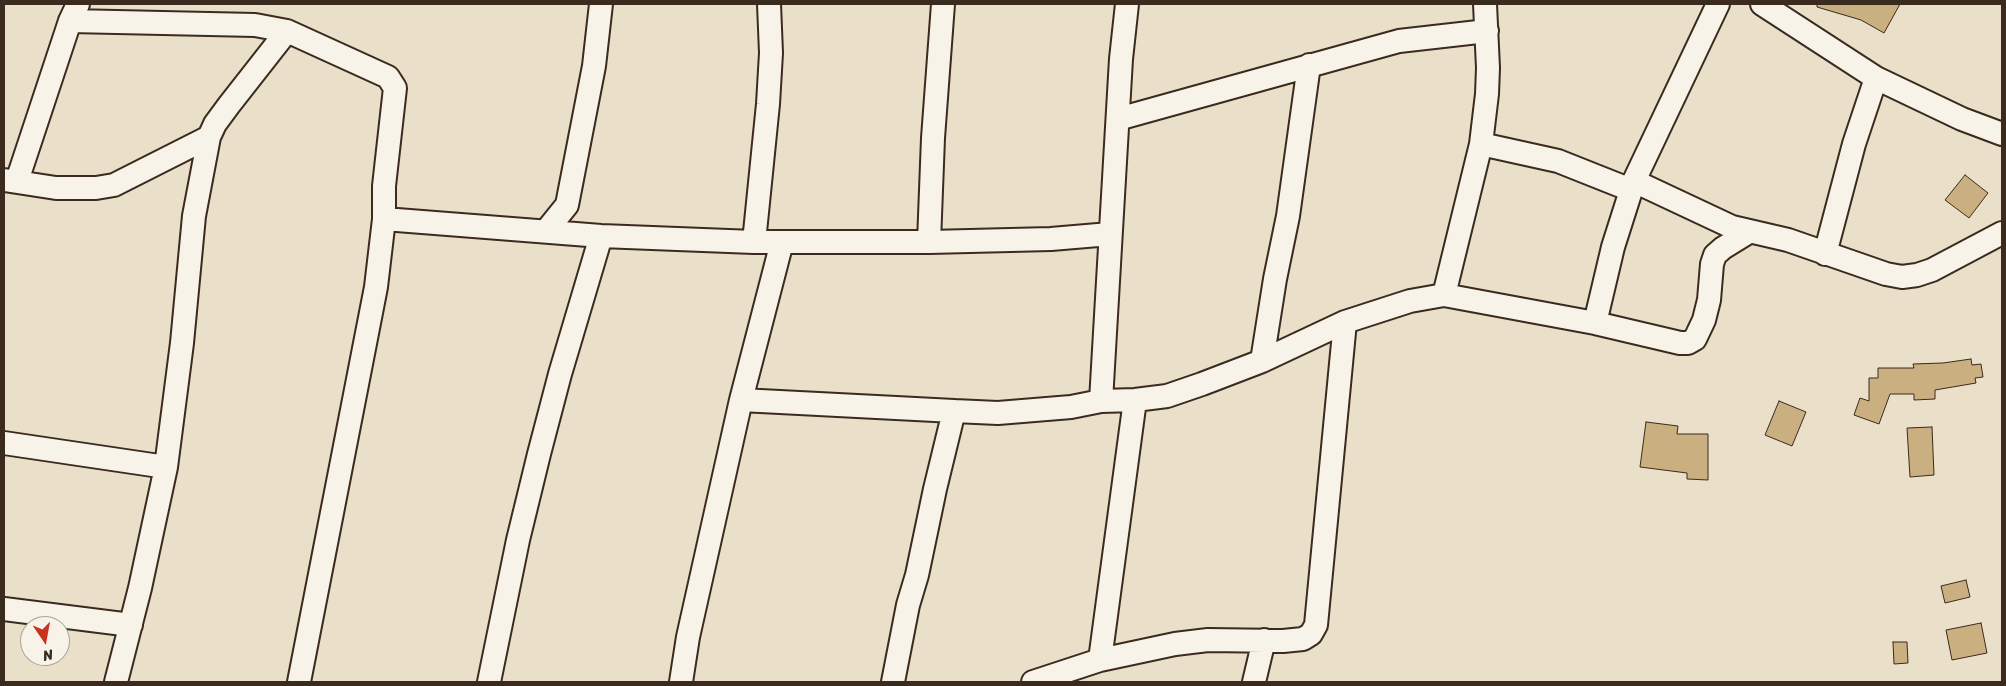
<!DOCTYPE html>
<html>
<head>
<meta charset="utf-8">
<style>
	body { margin:0 }
	#map { position:relative; width:2006px; height:686px; overflow:hidden; background:#eadfc9; font-family:Sriracha,sans-serif }
	canvas { display:block }
	.frame { position:absolute; inset:0; border:5px solid #3b2a1e; pointer-events:none }
	.north { position:absolute; left:20px; top:616px; width:50px; height:50px; box-sizing:border-box; background:#f7f3e8; border:1px solid #aca397; border-radius:50%; rotate:168deg; font-size:14px; font-weight:700; line-height:20px; text-align:center; color:#3b2a1e }
	.north::after { content:''; display:block; margin:auto; width:18px; height:22px; background:#c8321e; clip-path:polygon(50% 0,100% 100%,50% 72%,0 100%) }
</style>
</head>
<body>
<div id="map">
<canvas width="2006" height="686"></canvas>
<div class="frame"></div>
<div class="north">N</div>
</div>
<script>
const ctx = document.querySelector('canvas').getContext('2d');
ctx.lineJoin = 'round';
function paint(path, color) { ctx.fillStyle = color; ctx.fill(path, 'evenodd'); }
const shape = rows => new Path2D(rows.map(r => 'M' + r).join(''));
function strokePath(path, color, width, dash) { ctx.strokeStyle = color; ctx.lineWidth = width; ctx.lineCap = dash ? 'butt' : 'round'; ctx.setLineDash(dash || []); ctx.stroke(path); }
const building = shape([
	[1817,4,1900,4,1884,33,1861,20,1817,7,1817,4],
	[1965,175,1988,193,1969,218,1945,200,1965,175],
	[1971,359,1972,365,1981,364,1983,377,1975,378,1976,383,1935,390,1935,399,1914,400,1914,394,1890,394,1879,424,1854,415,1860,398,1869,401,1869,378,1878,378,1878,368,1914,368,1913,364,1943,363,1971,359],
	[1779,401,1806,412,1792,446,1765,435,1779,401],
	[1646,422,1678,426,1677,434,1708,434,1708,480,1687,479,1687,473,1640,467,1646,422],
	[1932,427,1934,475,1910,477,1907,428,1932,427],
	[1966,580,1970,597,1945,603,1941,586,1966,580],
	[1981,623,1987,653,1952,660,1946,630,1981,623],
	[1893,642,1907,642,1908,663,1894,664,1893,642]
]);
paint(building, '#caaf80');
strokePath(building, '#3b2a1e', 1);
const minor = shape([
	[1762,4,1876,78,1962,119,2002,134],
	[70,21,255,25,287,31,388,77,395,88,384,186,384,219,376,287,299,682],
	[1118,119,1399,41,1487,31],
	[1481,144,1558,161,1631,190],
	[4,180,56,188,96,188,114,185,209,137],
	[17,181,70,21,78,4],
	[1634,181,1732,227,1788,240,1886,274,1902,277,1917,275,1932,270,2002,233],
	[384,219,601,236,754,242,929,242,1051,239,1110,234],
	[546,231,567,205,594,66,601,4],
	[754,242,768,104,771,53,769,4],
	[929,242,933,138,943,4],
	[1825,254,1854,144,1876,78],
	[1444,295,1481,144,1487,94,1488,68,1485,4],
	[1595,323,1613,247,1634,181,1718,4],
	[1262,361,1275,279,1288,216,1309,65],
	[741,400,782,242],
	[1101,401,1121,59,1127,4],
	[4,443,166,467],
	[4,609,131,625],
	[1100,660,1135,400],
	[116,682,140,588,166,467,182,343,194,216,209,137,215,124,229,105,287,31],
	[489,682,518,540,539,454,560,374,601,236],
	[681,682,688,637,741,400,954,411],
	[893,682,908,605,917,575,935,489,954,411,998,413,1071,407,1101,401,1135,400,1167,396,1202,384,1262,361,1345,322,1410,301,1444,295,1595,323,1680,343,1688,343,1695,339,1704,320,1709,300,1712,264,1715,255,1723,248,1749,232],
	[1033,682,1100,660,1175,644,1208,640,1283,641,1303,639,1311,634,1316,625,1345,322],
	[1254,682,1264,640]
]);
strokePath(minor, '#3b2a1e', 26);
strokePath(minor, '#f7f3e8', 22);
</script>
</body>
</html>
